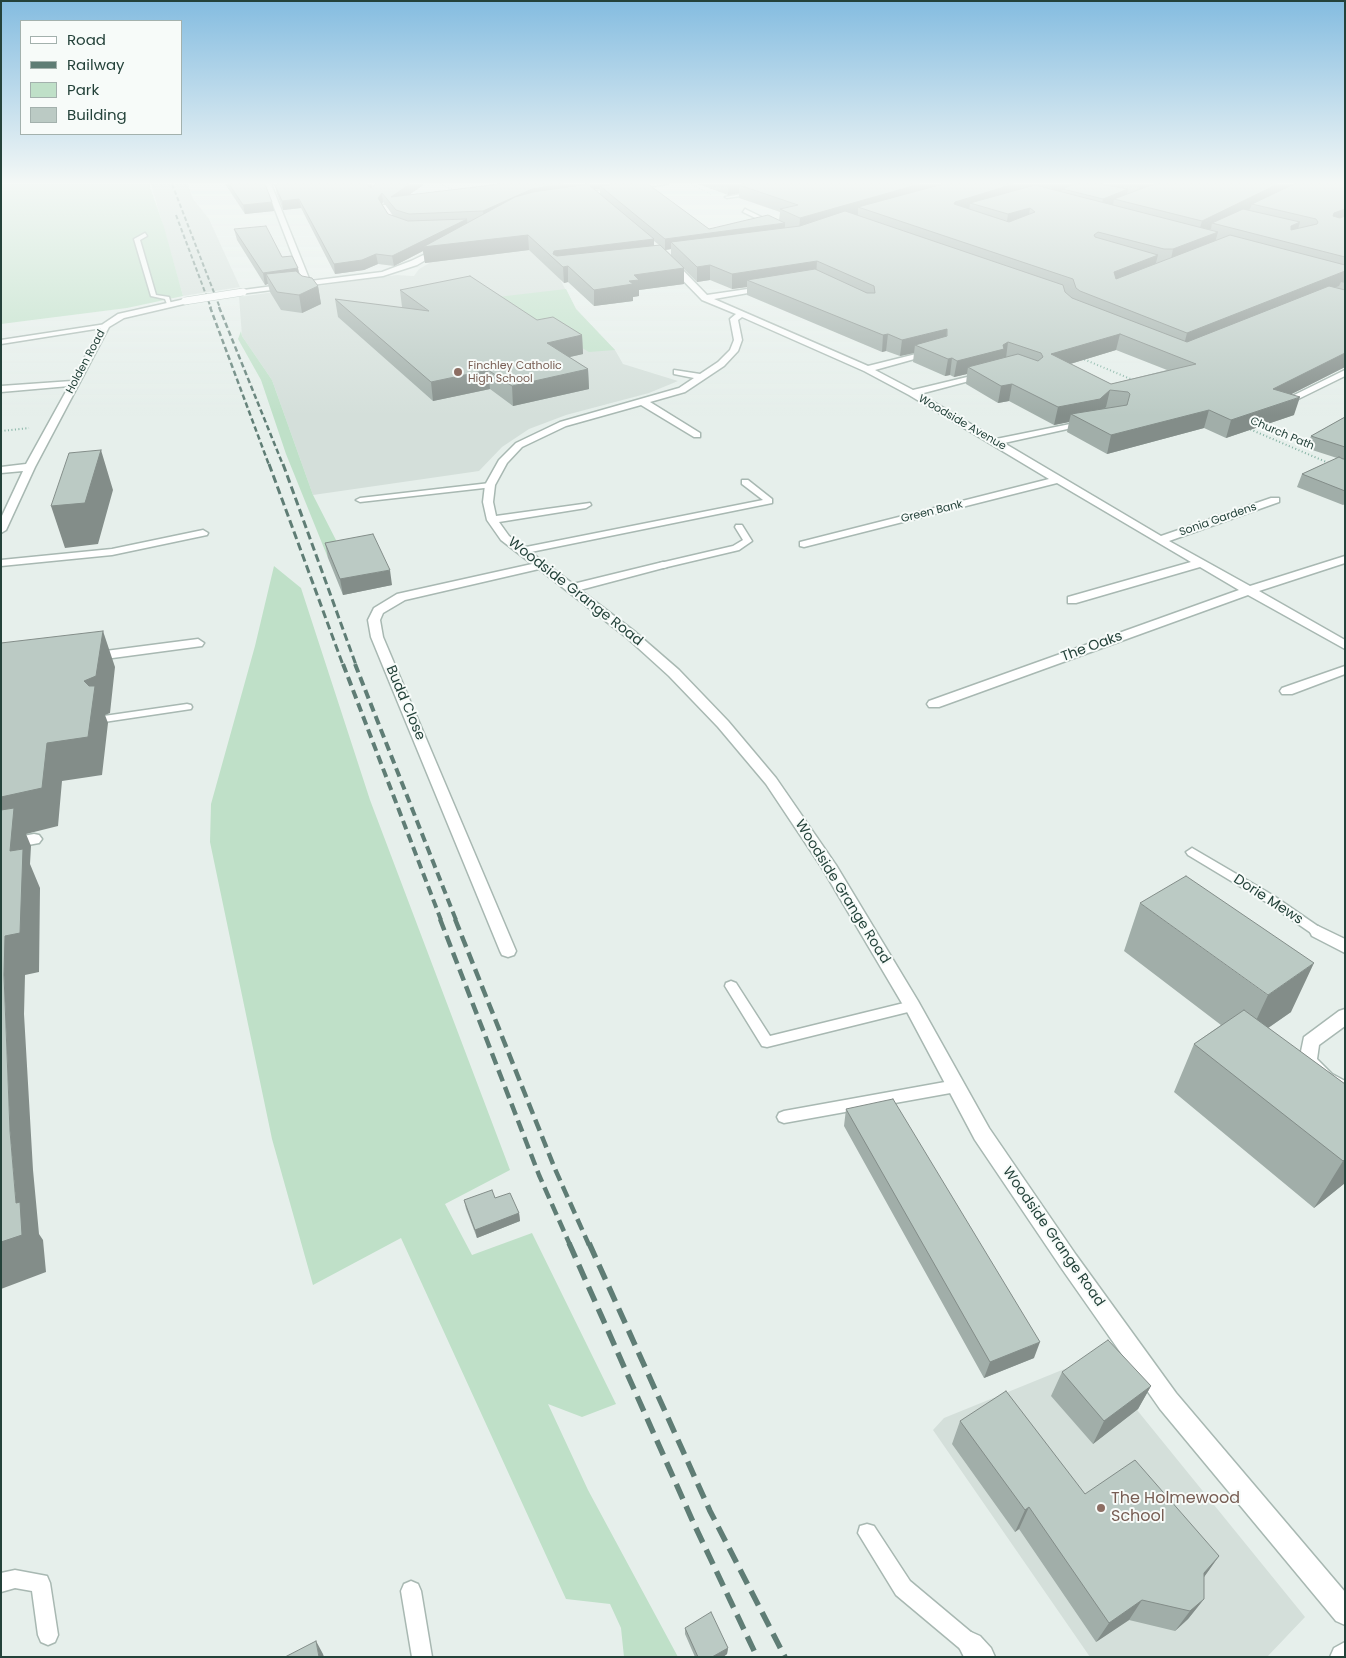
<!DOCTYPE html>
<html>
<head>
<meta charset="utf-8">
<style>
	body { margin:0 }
	#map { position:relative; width:1346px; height:1658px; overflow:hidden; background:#e6efeb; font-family:Poppins,sans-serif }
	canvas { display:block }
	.frame { position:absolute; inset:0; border:2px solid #24423a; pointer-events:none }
	.legend { position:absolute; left:20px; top:20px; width:162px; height:115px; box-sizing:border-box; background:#f7fbf9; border:1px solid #a3b1ad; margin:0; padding:6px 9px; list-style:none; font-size:15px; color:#24423a }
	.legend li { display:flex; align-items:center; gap:10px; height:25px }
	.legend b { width:25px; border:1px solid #a3b1ad }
</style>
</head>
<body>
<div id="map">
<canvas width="1346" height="1658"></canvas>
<div class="frame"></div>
<ul class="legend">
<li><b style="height:6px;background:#fff"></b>Road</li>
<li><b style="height:6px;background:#5f7d75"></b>Railway</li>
<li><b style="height:14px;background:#bfe0c8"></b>Park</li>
<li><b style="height:14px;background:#bbcac4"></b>Building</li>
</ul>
</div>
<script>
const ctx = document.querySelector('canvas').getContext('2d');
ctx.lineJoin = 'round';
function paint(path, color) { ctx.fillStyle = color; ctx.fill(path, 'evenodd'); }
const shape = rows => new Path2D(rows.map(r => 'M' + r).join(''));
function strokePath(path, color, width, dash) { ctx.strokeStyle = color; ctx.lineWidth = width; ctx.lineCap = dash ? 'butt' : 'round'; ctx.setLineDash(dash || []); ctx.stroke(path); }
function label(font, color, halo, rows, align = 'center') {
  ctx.font = font + ' Poppins,sans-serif'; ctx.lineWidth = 4; ctx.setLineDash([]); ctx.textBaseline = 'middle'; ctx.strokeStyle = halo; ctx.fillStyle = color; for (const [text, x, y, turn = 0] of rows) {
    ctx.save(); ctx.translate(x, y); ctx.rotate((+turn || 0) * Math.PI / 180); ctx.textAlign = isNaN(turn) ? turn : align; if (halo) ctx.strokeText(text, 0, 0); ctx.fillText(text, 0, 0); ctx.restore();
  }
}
paint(shape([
	[151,184,187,184,194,200,209,219,240,287,183,296],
	[471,239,545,251,576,309,615,350,623,364,678,381,649,393,566,415,529,429,502,447,479,471,313,495,272,380,242,336,239,297,397,275,414,276,419,269],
	[1094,1357,1305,1617,1267,1657,1090,1657,933,1430,944,1418]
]), '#d4dfda');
paint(shape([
	[1,184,149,184,164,227,183,296,127,308,1,324],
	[566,289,576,309,615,350,589,352,554,332,480,299],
	[241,331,242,336,272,380,313,495,338,544,328,558,286,454,261,380,238,339],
	[274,566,301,588,370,800,510,1170,445,1204,472,1255,532,1233,616,1404,582,1417,548,1404,588,1490,678,1657,624,1657,621,1628,610,1604,566,1599,401,1238,313,1285,272,1139,210,842,211,804,255,646]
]), '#bfe0c8');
const service = shape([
	[753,192,755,194,727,198,725,197,753,192],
	[145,233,147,236,140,240,156,295,169,297,171,304,167,304,165,299,151,296,134,239,145,233],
	[106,324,108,325,108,327,1,344,1,340,106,324],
	[742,480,748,480,772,499,772,503,521,554,517,551,521,548,763,500,742,484,742,480],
	[490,483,494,485,493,487,360,502,356,500,360,498,490,483],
	[736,525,742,525,752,541,739,550,663,568,659,565,660,563,733,546,743,540,735,527,736,525],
	[187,704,191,705,192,707,191,709,104,722,99,719,104,716,187,704],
	[1192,848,1274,896,1322,929,1324,932,1322,935,1314,935,1266,902,1188,855,1186,852,1192,848],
	[731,981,736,983,770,1036,912,1001,917,1002,919,1006,917,1010,912,1011,767,1047,762,1046,725,986,726,983,731,981],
	[956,1080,961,1082,963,1086,961,1090,956,1092,784,1123,779,1121,777,1117,779,1113,784,1111,956,1080],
	[867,1524,874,1526,910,1581,978,1638,981,1645,978,1652,971,1655,964,1652,896,1595,858,1533,860,1526,867,1524],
	[15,1570,47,1576,50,1583,58,1635,55,1642,48,1645,41,1642,38,1635,32,1591,15,1588,1,1592,1,1573,15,1570],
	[411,1581,418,1584,421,1591,432,1657,412,1657,401,1591,404,1584,411,1581]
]);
const minor = shape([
	[265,184,271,184,310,281,382,272,411,261,440,247,446,248,417,265,383,276,240,294,240,290,243,290,303,282,265,184],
	[648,184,667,184,579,196,576,194,648,184],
	[382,205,386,205,396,221,405,224,405,226,391,223,382,205],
	[745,209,776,224,777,225,772,226,743,212,745,209],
	[667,260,673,260,707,295,768,286,769,288,765,290,714,299,868,366,936,349,936,353,875,370,913,390,988,372,988,376,920,394,996,439,1090,420,1090,424,1004,443,1161,536,1271,498,1279,498,1279,502,1169,541,1250,586,1345,556,1345,563,1259,591,1345,640,1345,649,1248,595,939,707,929,707,927,704,929,701,1239,590,1200,567,1076,603,1068,603,1068,597,1191,562,1057,483,804,547,800,546,800,542,1049,479,909,395,864,371,742,317,738,320,742,340,738,351,724,366,685,392,650,402,700,433,700,437,694,437,641,405,566,426,522,447,507,463,495,485,493,502,496,516,590,503,591,505,586,508,499,522,509,536,573,584,663,562,667,563,667,567,580,590,634,631,679,670,728,721,776,778,836,865,918,1001,989,1128,1076,1255,1176,1393,1345,1592,1345,1625,1336,1621,1160,1409,1062,1269,975,1140,906,1010,822,868,766,784,718,727,669,676,626,637,539,569,405,600,383,613,380,620,383,637,516,951,514,955,508,957,502,955,500,951,371,637,368,620,374,608,397,594,532,564,501,540,487,520,483,502,485,485,499,460,516,443,560,422,679,388,694,378,674,374,674,370,700,374,718,362,730,350,734,340,730,319,736,314,702,300,667,264,667,260],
	[185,299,188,299,188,303,124,318,109,327,35,467,6,530,1,533,1,518,23,471,1,473,1,467,26,464,69,386,1,392,1,386,72,381,103,324,118,314,185,299],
	[1345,370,1345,376,1286,405,1278,403,1345,370],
	[203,530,208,533,207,535,112,555,1,566,1,560,112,549,203,530],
	[198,639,204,643,202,646,90,661,84,657,90,653,198,639],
	[1345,666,1345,674,1292,694,1282,694,1280,691,1282,688,1345,666],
	[34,834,39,835,42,839,39,843,1,850,1,840,34,834],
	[1318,926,1345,939,1345,953,1312,936,1310,932,1312,928,1318,926],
	[1345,1009,1345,1026,1319,1045,1317,1059,1332,1074,1345,1081,1345,1097,1318,1084,1299,1061,1304,1037,1339,1011,1345,1009],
	[971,1632,980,1636,991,1648,995,1657,964,1657,958,1645,962,1636,971,1632],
	[1345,1642,1345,1657,1330,1657,1334,1648,1345,1642]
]);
strokePath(service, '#a8b8b2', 3);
strokePath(minor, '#a8b8b2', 3);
strokePath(shape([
	[440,184,456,191],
	[691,184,712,195]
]), '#86b3a5', 1, [1, 2]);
strokePath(shape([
	[1081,358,1133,380],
	[1247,428,1331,464],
	[1,431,29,428]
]), '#86b3a5', 2, [1, 2.5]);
paint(service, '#fff');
paint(minor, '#fff');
strokePath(shape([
	[172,184,220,308],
	[176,215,211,308]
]), '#5f7d75', 2, [4.5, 2.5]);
strokePath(shape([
	[210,307,269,465],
	[219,307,283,465]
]), '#5f7d75', 2.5, [5.5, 3]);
strokePath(shape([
	[269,464,343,665],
	[283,464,356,665]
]), '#5f7d75', 3, [8, 4]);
strokePath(shape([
	[343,664,441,920],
	[355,664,456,920]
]), '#5f7d75', 4, [9, 5]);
strokePath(shape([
	[440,919,539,1175,570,1245],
	[455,919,555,1169,589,1245]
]), '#5f7d75', 4.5, [12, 6]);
strokePath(shape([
	[569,1243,694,1524,757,1657],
	[589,1243,710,1511,785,1657]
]), '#5f7d75', 5.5, [16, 8]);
const minorBridge = shape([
	[185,301,243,292]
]);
strokePath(minorBridge, '#a8b8b2', 8, []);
strokePath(minorBridge, '#fff', 7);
paint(shape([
	[225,184,265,184,274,211,245,214],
	[273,184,371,184,372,187,423,185,408,195,501,184,648,184,709,229,779,220,780,212,739,198,739,193,728,195,698,184,1345,184,1345,367,1291,394,1294,415,1226,438,1204,428,1107,454,1067,432,1069,422,1054,425,1009,401,998,403,966,384,967,374,954,377,950,375,945,376,913,362,914,353,900,356,886,351,882,352,747,295,747,287,732,289,710,280,697,282,684,269,684,284,639,290,639,296,633,297,633,301,594,306,568,282,564,283,529,250,425,263,423,251,394,266,378,264,364,270,335,274,301,208,283,210,277,194,275,186,274,186],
	[594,189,600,189,600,194],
	[383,202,395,217,388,214,382,204],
	[654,241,659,245,654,246],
	[671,249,671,255,666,250],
	[1116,350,1167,370,1111,384,1070,364],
	[234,229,282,257,302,276,318,286,321,304,302,313,281,310,270,292,268,284,265,285,237,240],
	[400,290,537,320,582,335,583,354,569,357,588,369,589,389,513,406,490,389,433,401,338,317,335,299,403,308,402,307],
	[1345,417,1345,504,1343,505,1297,487,1302,474,1337,458,1306,448,1311,436],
	[325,543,392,585,343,595,328,558],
	[1140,903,1291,1012,1268,1028,1345,1084,1345,1183,1314,1208,1174,1092,1194,1044,1221,1025,1124,951],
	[846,1109,1034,1358,984,1378,844,1126],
	[495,1198,519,1213,520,1221,477,1238,466,1209,464,1200],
	[1062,1372,1151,1386,1138,1409,1093,1444,1051,1396],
	[960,1421,1085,1494,1219,1556,1204,1577,1204,1599,1188,1619,1175,1631,1129,1620,1096,1642,1019,1529,1015,1532,952,1444],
	[685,1628,728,1648,727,1654,723,1657,695,1657,685,1634]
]), '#a1aea9');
paint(shape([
	[366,184,371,184,372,188],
	[410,184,423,184,423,185,393,207,391,197],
	[564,184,565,193,484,220,483,211,532,189],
	[573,184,635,184,600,186,600,189,573,192],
	[729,184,792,184,739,185,739,193,728,195],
	[920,184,964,184,858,207,858,215,799,232,800,218],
	[1014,184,1021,184,1020,195,970,203,969,211,954,204,955,202],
	[1053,184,1077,184,1063,189,1062,191,1051,196],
	[1140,184,1148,184,1146,192,1138,195],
	[1278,184,1293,184,1291,189,1252,204,1250,209,1218,225,1212,223,1211,229,1198,235,1202,221],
	[1128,189,1126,200,1114,199,1113,205,1101,209,1103,199],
	[382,193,383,202,379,207,378,198],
	[299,199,301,208,283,210,282,201],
	[272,202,274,211,245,214,243,205],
	[1030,208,1028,222,1006,228,1008,214],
	[1345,209,1345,220,1329,227,1334,213],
	[467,219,468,228,528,235,529,250,425,263,423,251,394,266,392,256],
	[1300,222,1296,236,1286,240,1291,226],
	[785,223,785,234,671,242,671,249,665,250,665,239],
	[1218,232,1214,246,1170,264,1173,249],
	[654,239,654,254,553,258,554,251],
	[376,254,378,264,364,270,335,274,334,264],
	[1158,255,1154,270,1110,287,1114,272],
	[817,261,816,276,747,280,747,287,732,289,732,274],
	[710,265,710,280,697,282,697,267],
	[568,266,568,282,564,283,563,267],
	[298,268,300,280,266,274,268,284,265,285,263,273],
	[684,268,684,284,639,290,639,296,633,297,633,301,594,306,594,290,629,281,634,275],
	[1345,271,1345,283,1341,282,1339,286,1183,349,1187,333],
	[318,286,321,304,302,313,299,295],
	[947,329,945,346,915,345,914,353,900,356,902,340],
	[888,334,886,351,882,352,883,335],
	[1120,334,1116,350,1047,371,1051,354],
	[582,335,583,354,548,362,547,343],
	[1008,342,1006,358,968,367,967,374,954,377,957,361,1003,345],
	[1345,353,1345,367,1268,406,1273,389],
	[952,358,950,375,945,376,948,359],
	[588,369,589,389,513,406,512,386],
	[488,370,490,389,433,401,431,382],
	[1012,384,1009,401,998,403,1001,386],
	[1110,390,1106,407,1096,416,1071,414,1069,422,1054,425,1058,407],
	[1300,397,1294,415,1226,438,1231,420],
	[1209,410,1204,428,1107,454,1111,435],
	[101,450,113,490,98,544,65,548,51,506],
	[390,570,392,585,343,595,340,579],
	[103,631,115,667,110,713,105,715,108,723,102,775,62,781,58,826,26,834,31,846,30,864,40,888,39,972,25,975,24,1014,33,1170,39,1234,43,1240,46,1272,1,1289,1,1242,16,1203,10,1131,4,975,1,840,1,797,47,743,84,681],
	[1314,963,1291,1012,1245,1044,1268,995],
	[1345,1159,1345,1183,1314,1208,1343,1161],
	[519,1213,520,1221,477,1238,475,1230],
	[1040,1342,1034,1358,984,1378,990,1362],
	[1151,1386,1138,1409,1093,1444,1104,1421],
	[1029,1507,1019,1529,1015,1532,1025,1510],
	[1219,1556,1204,1577,1204,1573],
	[1204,1599,1188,1619,1175,1631,1190,1611],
	[1142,1600,1129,1620,1096,1642,1109,1623],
	[316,1641,323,1654,324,1657,319,1657],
	[728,1648,727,1654,723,1657,712,1657]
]), '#838d89');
const building = shape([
	[229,184,265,184,272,202,243,205,229,184],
	[279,184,366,184,371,188,376,184,410,184,391,197,501,184,564,184,532,189,483,211,409,214,396,210,382,193,378,198,388,214,408,221,467,219,392,256,376,254,362,260,334,264,299,199,282,201,275,185,279,184],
	[588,184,654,239,554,251,553,254,557,256,660,245,684,268,634,275,639,280,629,281,633,284,594,290,568,266,563,267,528,235,423,247,515,197,533,192,588,184],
	[613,184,648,184,709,229,768,215,785,223,665,239,600,186,613,184],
	[744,184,920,184,800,218,780,209,798,205,739,185,744,184],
	[943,184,1014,184,955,202,954,204,1009,222,1035,212,1030,208,1008,214,970,203,1035,185,1218,232,1173,249,1164,249,1098,232,1094,235,1095,237,1158,255,1114,272,1116,279,1230,235,1345,265,1345,271,1187,333,1080,291,1076,288,1073,279,858,207,943,184],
	[1073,184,1100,184,1128,189,1103,199,1063,189,1073,184],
	[1154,184,1278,184,1202,221,1114,199,1154,184],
	[1294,184,1345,184,1345,209,1334,213,1333,216,1340,218,1345,216,1345,257,1212,223,1243,209,1300,222,1291,226,1291,230,1317,224,1318,222,1316,219,1252,204,1294,184],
	[845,211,1063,285,1065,292,1072,298,1187,342,1329,286,1345,290,1345,353,1273,389,1300,397,1231,420,1209,410,1111,435,1071,414,1127,405,1130,394,1128,392,1110,390,1100,399,1058,407,1012,384,1001,386,968,367,1018,354,1038,361,1043,357,1041,353,1008,342,1003,345,1004,349,957,361,952,358,948,359,915,345,947,336,947,329,902,340,888,334,883,335,747,280,815,269,867,293,875,293,874,286,817,261,732,274,710,265,697,267,671,242,800,226,845,211],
	[1120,334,1196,364,1111,384,1051,354,1120,334],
	[266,226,282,257,292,256,298,268,263,273,234,229,266,226],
	[296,271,302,276,312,278,318,286,299,295,277,292,266,274,296,271],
	[470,276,537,320,553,317,582,335,547,343,588,369,512,386,488,370,431,382,335,299,429,311,400,290,470,276],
	[1345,417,1345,447,1311,436,1345,417],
	[101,450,85,503,51,506,69,453,101,450],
	[1339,457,1343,459,1345,459,1345,491,1302,474,1339,457],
	[373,534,390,570,340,579,325,543,373,534],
	[103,631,96,676,84,681,89,686,95,686,88,737,47,743,42,788,1,797,1,643,103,631],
	[14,808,10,851,23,849,20,933,5,936,4,975,10,1131,16,1203,20,1202,22,1235,1,1242,1,810,14,808],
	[1186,876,1314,963,1268,995,1140,903,1186,876],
	[1244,1010,1345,1084,1345,1159,1343,1161,1194,1044,1244,1010],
	[893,1099,1040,1342,990,1362,846,1109,893,1099],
	[492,1190,495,1198,510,1193,519,1213,475,1230,464,1200,492,1190],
	[1108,1340,1151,1386,1104,1421,1062,1372,1108,1340],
	[1006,1391,1085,1494,1135,1460,1219,1556,1204,1573,1204,1599,1190,1611,1142,1600,1109,1623,1029,1507,1025,1510,960,1421,1006,1391],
	[711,1612,728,1648,712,1657,698,1657,685,1628,711,1612],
	[316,1641,319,1657,285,1657,316,1641]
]);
paint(building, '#bbcac4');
strokePath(building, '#838d89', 1);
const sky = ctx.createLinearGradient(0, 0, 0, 416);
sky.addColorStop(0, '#84bce0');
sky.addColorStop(0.44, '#f4f8f6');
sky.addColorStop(1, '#f4f8f600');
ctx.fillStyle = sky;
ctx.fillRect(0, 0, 1346, 416);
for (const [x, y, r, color] of [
	[458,372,5,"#8d6e63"],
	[1101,1508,5,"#8d6e63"]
]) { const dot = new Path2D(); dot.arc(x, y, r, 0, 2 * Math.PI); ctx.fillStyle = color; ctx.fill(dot); strokePath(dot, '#f7fbf9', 2); }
label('11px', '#24423a', '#f7fbf9', [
	["Holden Road",86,362,-62],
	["Woodside Avenue",962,423,30],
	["Church Path",1282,434,23],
	["Green Bank",932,512,-14],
	["Sonia Gardens",1218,520,-19]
]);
label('11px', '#785e54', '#f7fbf9', [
	["Finchley Catholic",468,366],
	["High School",468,379]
], 'left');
label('14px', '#24423a', '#f7fbf9', [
	["Woodside Grange Road",575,592,38],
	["The Oaks",1092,647,-20],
	["Budd Close",405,703,67],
	["Woodside Grange Road",842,892,58],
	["Dorie Mews",1268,900,33],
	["Woodside Grange Road",1053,1237,55]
]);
label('16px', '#785e54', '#f7fbf9', [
	["The Holmewood",1111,1499],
	["School",1111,1517]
], 'left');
</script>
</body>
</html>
